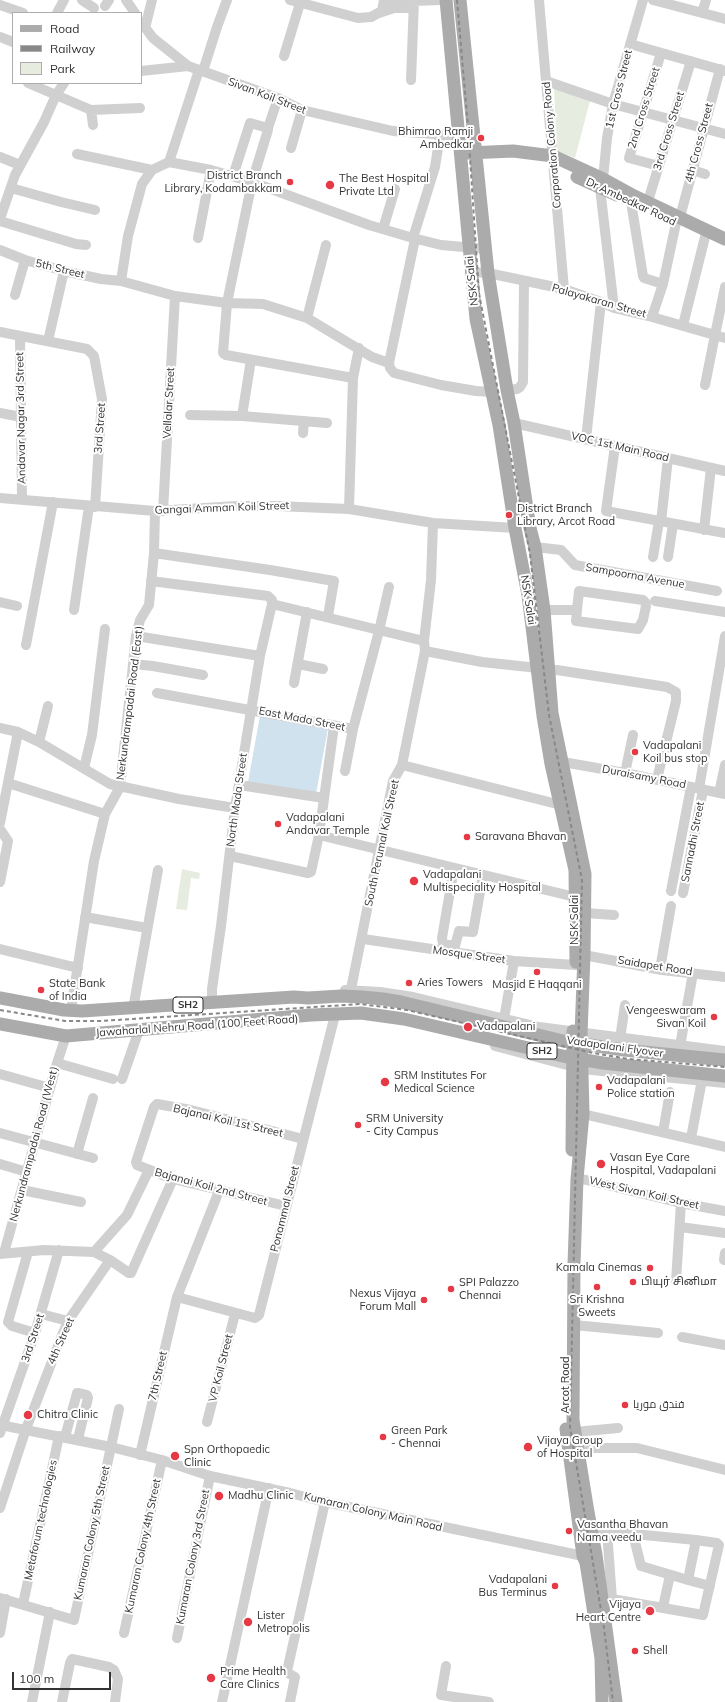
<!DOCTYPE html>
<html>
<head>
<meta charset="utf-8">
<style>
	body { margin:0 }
	#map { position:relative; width:725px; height:1702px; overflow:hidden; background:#fff; font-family:Mulish,sans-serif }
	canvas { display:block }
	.legend { position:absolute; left:12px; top:12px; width:130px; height:72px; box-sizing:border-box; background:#fff; border:1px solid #adadad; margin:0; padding:5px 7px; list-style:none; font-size:12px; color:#333 }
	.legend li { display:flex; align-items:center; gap:8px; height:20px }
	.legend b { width:20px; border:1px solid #adadad }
	.scale { position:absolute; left:12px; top:1672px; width:99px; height:18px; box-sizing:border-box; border:2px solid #333; border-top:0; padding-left:5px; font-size:12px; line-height:14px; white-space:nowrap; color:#333; -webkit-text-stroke:3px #fff; paint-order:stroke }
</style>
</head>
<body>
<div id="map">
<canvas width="725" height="1702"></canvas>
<ul class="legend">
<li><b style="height:5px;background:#ababab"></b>Road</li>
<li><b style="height:5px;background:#888"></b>Railway</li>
<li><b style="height:11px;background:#e6ecdf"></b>Park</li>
</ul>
<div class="scale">100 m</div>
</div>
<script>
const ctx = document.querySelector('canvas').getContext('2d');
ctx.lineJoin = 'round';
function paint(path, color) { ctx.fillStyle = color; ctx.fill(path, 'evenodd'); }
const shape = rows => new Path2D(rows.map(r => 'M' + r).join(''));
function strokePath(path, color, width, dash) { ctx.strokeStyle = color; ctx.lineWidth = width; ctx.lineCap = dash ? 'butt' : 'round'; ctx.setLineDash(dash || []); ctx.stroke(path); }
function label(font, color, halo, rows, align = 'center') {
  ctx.font = font + ' Mulish,Cairo,"Noto Sans Tamil",sans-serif'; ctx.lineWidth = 4; ctx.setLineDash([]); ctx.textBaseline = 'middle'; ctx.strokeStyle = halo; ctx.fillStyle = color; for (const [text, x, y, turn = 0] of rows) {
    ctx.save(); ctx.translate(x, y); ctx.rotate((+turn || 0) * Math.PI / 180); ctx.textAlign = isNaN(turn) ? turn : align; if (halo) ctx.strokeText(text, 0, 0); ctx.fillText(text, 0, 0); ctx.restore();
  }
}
paint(shape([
	[554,88,590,101,575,158,557,151],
	[182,869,200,873,199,879,191,878,187,910,176,909]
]), '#e6ecdf');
paint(shape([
	[260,716,328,728,316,794,248,782]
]), '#cfe2ee');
strokePath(shape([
	[82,0,94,8],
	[126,0,135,13],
	[290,0,358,18,371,17,382,11,384,0],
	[539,0,564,289],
	[653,0,725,19],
	[384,2,441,0],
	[0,5,23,13],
	[105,6,109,0],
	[57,13,64,0],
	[702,13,706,0],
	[376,14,394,8,413,8],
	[141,22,153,38,188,66,278,98,302,110,393,131,460,136,474,135],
	[145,28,152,0],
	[0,37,13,42],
	[630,44,725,71],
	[284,56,301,0],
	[141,71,188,66],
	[203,71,217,27,227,0],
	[411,80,414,0],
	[546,81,613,104,725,134],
	[28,83,91,110,140,108],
	[91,110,93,125],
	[268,128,278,98],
	[291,148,302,110],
	[77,154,152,170],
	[0,157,20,165],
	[169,162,211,170,252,182,369,225,413,238,441,245,486,249],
	[659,166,629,158,661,53],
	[692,170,705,174],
	[233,176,250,123,268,128,268,130,252,182,227,303,223,353,226,355,353,378],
	[603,179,607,138,613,104,643,0],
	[11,188,61,202,95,210],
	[600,188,614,308],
	[648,201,691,61],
	[631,202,643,276,644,278,663,284],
	[680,217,720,69],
	[0,219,15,175,44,122,56,95,64,83],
	[0,221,76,244,86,245],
	[383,229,395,189],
	[198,238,211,170],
	[413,238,435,167,440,135],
	[415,239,389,363,390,368,394,373,441,385,476,391,491,392],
	[0,250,25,260,64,271,101,279,121,281,175,296,227,303,263,304,307,318,372,357,389,363],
	[471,272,488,273,564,289,601,302,614,308,652,317,725,338],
	[121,281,128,236,142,184,152,170,169,162,199,70],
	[15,295,25,260],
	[652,317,663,284,676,223],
	[307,318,326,245],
	[683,325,705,237],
	[0,332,87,349,94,356,102,399,95,507],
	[715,335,725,287],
	[20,336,22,500],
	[48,341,64,271],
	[705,385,715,335],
	[507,390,517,389,520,387,523,382,524,282],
	[0,413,21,417],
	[190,415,242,416,327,423],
	[242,416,251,360],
	[514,423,725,471],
	[303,433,304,421],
	[586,439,601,302],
	[615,446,606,511,725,533],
	[0,498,155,511,237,506,276,506,349,509,433,523,515,528],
	[349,509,353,378,359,348],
	[163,511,175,296],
	[661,522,668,458],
	[704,530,711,468],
	[535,547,561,550,575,565,717,591],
	[154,553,270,570,334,581,328,616],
	[653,557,659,521],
	[668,557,673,524],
	[151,581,268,596,272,600,272,604,260,656,235,808,221,926,212,989,212,1003],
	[655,601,725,612],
	[0,602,17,606],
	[272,604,424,641],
	[74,610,89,506],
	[544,610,577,610,576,621,638,629,643,620,646,606,645,602,643,600,579,591,577,610],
	[136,636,260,656],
	[26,645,53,502],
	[425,651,482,662,538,668],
	[133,664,153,666,203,675],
	[298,664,323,669],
	[548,671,557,670,667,687,676,692,676,701,657,779],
	[294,683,307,612],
	[157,693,353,729],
	[0,728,18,732,39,742,110,784,179,799,235,808],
	[39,742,48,706],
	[556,763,563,762,625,773,725,794],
	[402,765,561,805],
	[84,768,92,735,105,629],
	[345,771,353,729,379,631,389,587],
	[625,773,633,735],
	[8,783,105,814],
	[239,785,324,798],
	[699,789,725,636],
	[719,793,725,765],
	[0,823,18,732],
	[0,829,8,841,0,882],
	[319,835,575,897],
	[230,856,308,873,311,872,319,835,334,726],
	[454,868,442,938,443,944,455,946,459,931,473,932,483,875],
	[671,891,691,787],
	[683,893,703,790],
	[585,913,614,915],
	[85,917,147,928],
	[363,939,514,961,576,965],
	[0,949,78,968],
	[584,955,662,970,725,977],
	[660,969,671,906],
	[351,989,393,781,402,765,425,651,424,641,431,580,433,523],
	[345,990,380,992,413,997,539,1027,725,1051],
	[133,1009,158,870],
	[71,1010,94,861,105,814,120,787,136,636,140,620,149,605,154,553,155,511],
	[504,1019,514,961],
	[620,1039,625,1005],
	[495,1046,582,1069,725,1083],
	[680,1046,693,973],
	[57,1063,113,1079],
	[0,1074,50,1088],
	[122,1079,139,1030],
	[583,1114,725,1147],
	[663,1132,670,1092],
	[0,1133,93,1158],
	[691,1138,702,1080],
	[77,1154,93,1098],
	[0,1164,27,1172],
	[577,1179,582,1179,681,1203,725,1211],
	[22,1190,81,1202],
	[286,1206,173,1179,137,1165,136,1162,154,1107,157,1104,191,1110,303,1139],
	[680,1227,725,1233],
	[28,1252,8,1322,12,1326,35,1333],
	[94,1252,127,1215,149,1170],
	[4,1253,57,1063,66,1036],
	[0,1254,44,1250,94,1252,110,1260,129,1273,131,1273,173,1179],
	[724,1260,725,1253],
	[676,1281,681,1203],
	[177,1297,255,1318,259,1315,334,1019],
	[41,1314,68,1321],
	[574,1325,658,1333],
	[682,1337,725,1345],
	[207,1422,235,1314],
	[0,1425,111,1447,162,1460,210,1476,290,1493,325,1502,583,1556],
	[575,1432,618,1428],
	[0,1433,35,1333,59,1250],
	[65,1437,77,1393,79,1393,87,1395,88,1398,78,1439],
	[578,1448,637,1448,725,1470],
	[140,1455,177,1297,219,1191],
	[0,1508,26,1429,61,1338,68,1321,110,1260],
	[592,1530,696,1540,717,1543,719,1545,703,1615,612,1599,602,1600],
	[607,1531,612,1599],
	[633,1534,641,1566,688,1580,696,1540],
	[688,1580,710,1586],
	[0,1598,74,1620,119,1409],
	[23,1604,59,1436],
	[663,1607,670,1575],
	[0,1633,6,1599],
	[124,1633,162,1460],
	[177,1638,210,1476],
	[446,1666,441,1695,489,1702],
	[32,1702,50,1612],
	[62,1702,70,1663,72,1659,109,1667,114,1670,118,1679,115,1702],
	[222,1702,269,1488],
	[290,1702,295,1677,288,1673,287,1671,325,1502]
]), '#d0d0d0', 10);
strokePath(shape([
	[446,0,476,319,499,425,515,528,528,595,543,716,551,764,575,870,576,962],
	[460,0,488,273,507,390,514,423,530,528,535,547,544,610,552,713,585,874,584,955,581,1034,583,1114,577,1179,574,1264,573,1420,588,1512,596,1555,616,1702],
	[468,153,513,151,553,156,603,179,634,196,725,239],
	[577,177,617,195],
	[0,998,64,1010,82,1011,294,997,308,998,341,996,362,997,383,999,401,1002,563,1041,624,1050,725,1060],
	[0,1024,66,1036,311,1015,361,1013,404,1019,567,1057,603,1063,725,1076],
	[572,1150,573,1031],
	[566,1429,583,1556,586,1563,601,1658,602,1702]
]), '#ababab', 13);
strokePath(shape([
	[457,0,468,127,479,294,530,554,549,715,582,880,570,1427,604,1628,613,1702],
	[0,1010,65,1021,101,1021,360,1004,407,1010,593,1053,629,1059,725,1067]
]), '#888', 2, [4, 3]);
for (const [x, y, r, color] of [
	[481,138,4,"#e63946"],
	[290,182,4,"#e63946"],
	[330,185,5,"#e63946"],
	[509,515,4,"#e63946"],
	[635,752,4,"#e63946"],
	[278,824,4,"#e63946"],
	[467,837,4,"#e63946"],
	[414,881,5,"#e63946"],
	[537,972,4,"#e63946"],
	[409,983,4,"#e63946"],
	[41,990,4,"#e63946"],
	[714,1017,4,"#e63946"],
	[468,1027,5,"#e63946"],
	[385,1082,5,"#e63946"],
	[599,1087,4,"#e63946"],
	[358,1125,4,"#e63946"],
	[601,1164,5,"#e63946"],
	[650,1268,4,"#e63946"],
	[633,1282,4,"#e63946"],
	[597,1287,4,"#e63946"],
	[451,1289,4,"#e63946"],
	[424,1300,4,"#e63946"],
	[625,1405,4,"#e63946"],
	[28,1415,5,"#e63946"],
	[383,1437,4,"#e63946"],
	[528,1447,5,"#e63946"],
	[175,1456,5,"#e63946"],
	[219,1496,5,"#e63946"],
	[569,1531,4,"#e63946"],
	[555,1586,4,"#e63946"],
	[650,1611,5,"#e63946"],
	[248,1622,5,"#e63946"],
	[635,1651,4,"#e63946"],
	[211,1678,5,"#e63946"]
]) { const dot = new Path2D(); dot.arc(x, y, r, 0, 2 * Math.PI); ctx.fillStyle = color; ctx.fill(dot); strokePath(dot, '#fff', 1.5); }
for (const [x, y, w] of [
	[188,1005,30],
	[542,1051,30]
]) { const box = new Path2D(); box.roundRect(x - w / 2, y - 8, w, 16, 3); ctx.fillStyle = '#fff'; ctx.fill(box); strokePath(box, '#333', 1); }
label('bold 10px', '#333', null, [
	["SH2",188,1005],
	["SH2",542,1051]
]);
label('11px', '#333', '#fff', [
	["1st Cross Street",619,89,-76],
	["Sivan Koil Street",267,96,21],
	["2nd Cross Street",644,108,-73],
	["3rd Cross Street",669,131,-73],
	["4th Cross Street",699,143,-75],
	["Corporation Colony Road",552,145,-95],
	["Dr Ambedkar Road",631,202,25],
	["5th Street",60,269,14],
	["NSK Salai",472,281,-96],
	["Palayakaran Street",599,301,16],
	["Vellalar Street",169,403,-87],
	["Andavar Nagar 3rd Street",21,418,-91],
	["3rd Street",100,428,-86],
	["VOC 1st Main Road",620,447,13],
	["Gangai Amman Koil Street",222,508,-2],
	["Sampoorna Avenue",635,576,10],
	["NSK Salai",528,600,81],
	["Nerkundrampadai Road (East)",130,703,-83],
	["East Mada Street",302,719,11],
	["Duraisamy Road",644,777,11],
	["North Mada Street",237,800,-82],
	["Sannadhi Street",693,842,-79],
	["South Perumal Koil Street",382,843,-78],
	["NSK Salai",575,920,-90],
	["Mosque Street",469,955,8],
	["Saidapet Road",655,966,9],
	["Jawaharlal Nehru Road (100 Feet Road)",197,1026,-4],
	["Vadapalani Flyover",615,1047,8],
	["Bajanai Koil 1st Street",228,1121,13],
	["Nerkundrampadai Road (West)",34,1144,-75],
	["Bajanai Koil 2nd Street",211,1187,15],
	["West Sivan Koil Street",644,1193,13],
	["Ponammal Street",285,1209,-76],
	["3rd Street",33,1338,-72],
	["4th Street",61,1341,-66],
	["VP Koil Street",221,1368,-76],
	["7th Street",158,1376,-77],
	["Arcot Road",566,1385,-90],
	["Kumaran Colony Main Road",373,1512,13],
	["Metaforum technologies",41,1520,-78],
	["Kumaran Colony 5th Street",92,1533,-78],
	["Kumaran Colony 4th Street",143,1546,-78],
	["Kumaran Colony 3rd Street",193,1557,-79]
]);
label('11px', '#333', '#fff', [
	["Bhimrao Ramji",473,132,"right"],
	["Ambedkar",473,145,"right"],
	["District Branch",282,176,"right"],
	["Library, Kodambakkam",282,189,"right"],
	["The Best Hospital",339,179],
	["Private Ltd",339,192],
	["District Branch",517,509],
	["Library, Arcot Road",517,522],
	["Vadapalani",643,746],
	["Koil bus stop",643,759],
	["Vadapalani",286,818],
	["Andavar Temple",286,831],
	["Saravana Bhavan",475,837],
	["Vadapalani",423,875],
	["Multispeciality Hospital",423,888],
	["Aries Towers",417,983],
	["State Bank",49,984],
	["of India",49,997],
	["Masjid E Haqqani",537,985,"center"],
	["Vengeeswaram",706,1011,"right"],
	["Sivan Koil",706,1024,"right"],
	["Vadapalani",477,1027],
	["SRM Institutes For",394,1076],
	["Medical Science",394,1089],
	["Vadapalani",607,1081],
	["Police station",607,1094],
	["SRM University",366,1119],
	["- City Campus",366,1132],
	["Vasan Eye Care",610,1158],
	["Hospital, Vadapalani",610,1171],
	["Kamala Cinemas",642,1268,"right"],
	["பியுர் சினிமா",641,1282],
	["SPI Palazzo",459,1283],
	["Chennai",459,1296],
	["Nexus Vijaya",416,1294,"right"],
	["Forum Mall",416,1307,"right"],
	["Sri Krishna",597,1300,"center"],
	["Sweets",597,1313,"center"],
	["فندق موريا",633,1405],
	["Chitra Clinic",37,1415],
	["Green Park",391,1431],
	["- Chennai",391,1444],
	["Vijaya Group",537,1441],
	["of Hospital",537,1454],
	["Spn Orthopaedic",184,1450],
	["Clinic",184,1463],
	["Madhu Clinic",228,1496],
	["Vasantha Bhavan",577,1525],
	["Nama veedu",577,1538],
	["Vadapalani",547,1580,"right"],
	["Bus Terminus",547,1593,"right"],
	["Vijaya",641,1605,"right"],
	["Heart Centre",641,1618,"right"],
	["Lister",257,1616],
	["Metropolis",257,1629],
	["Shell",643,1651],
	["Prime Health",220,1672],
	["Care Clinics",220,1685]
], 'left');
</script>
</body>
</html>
